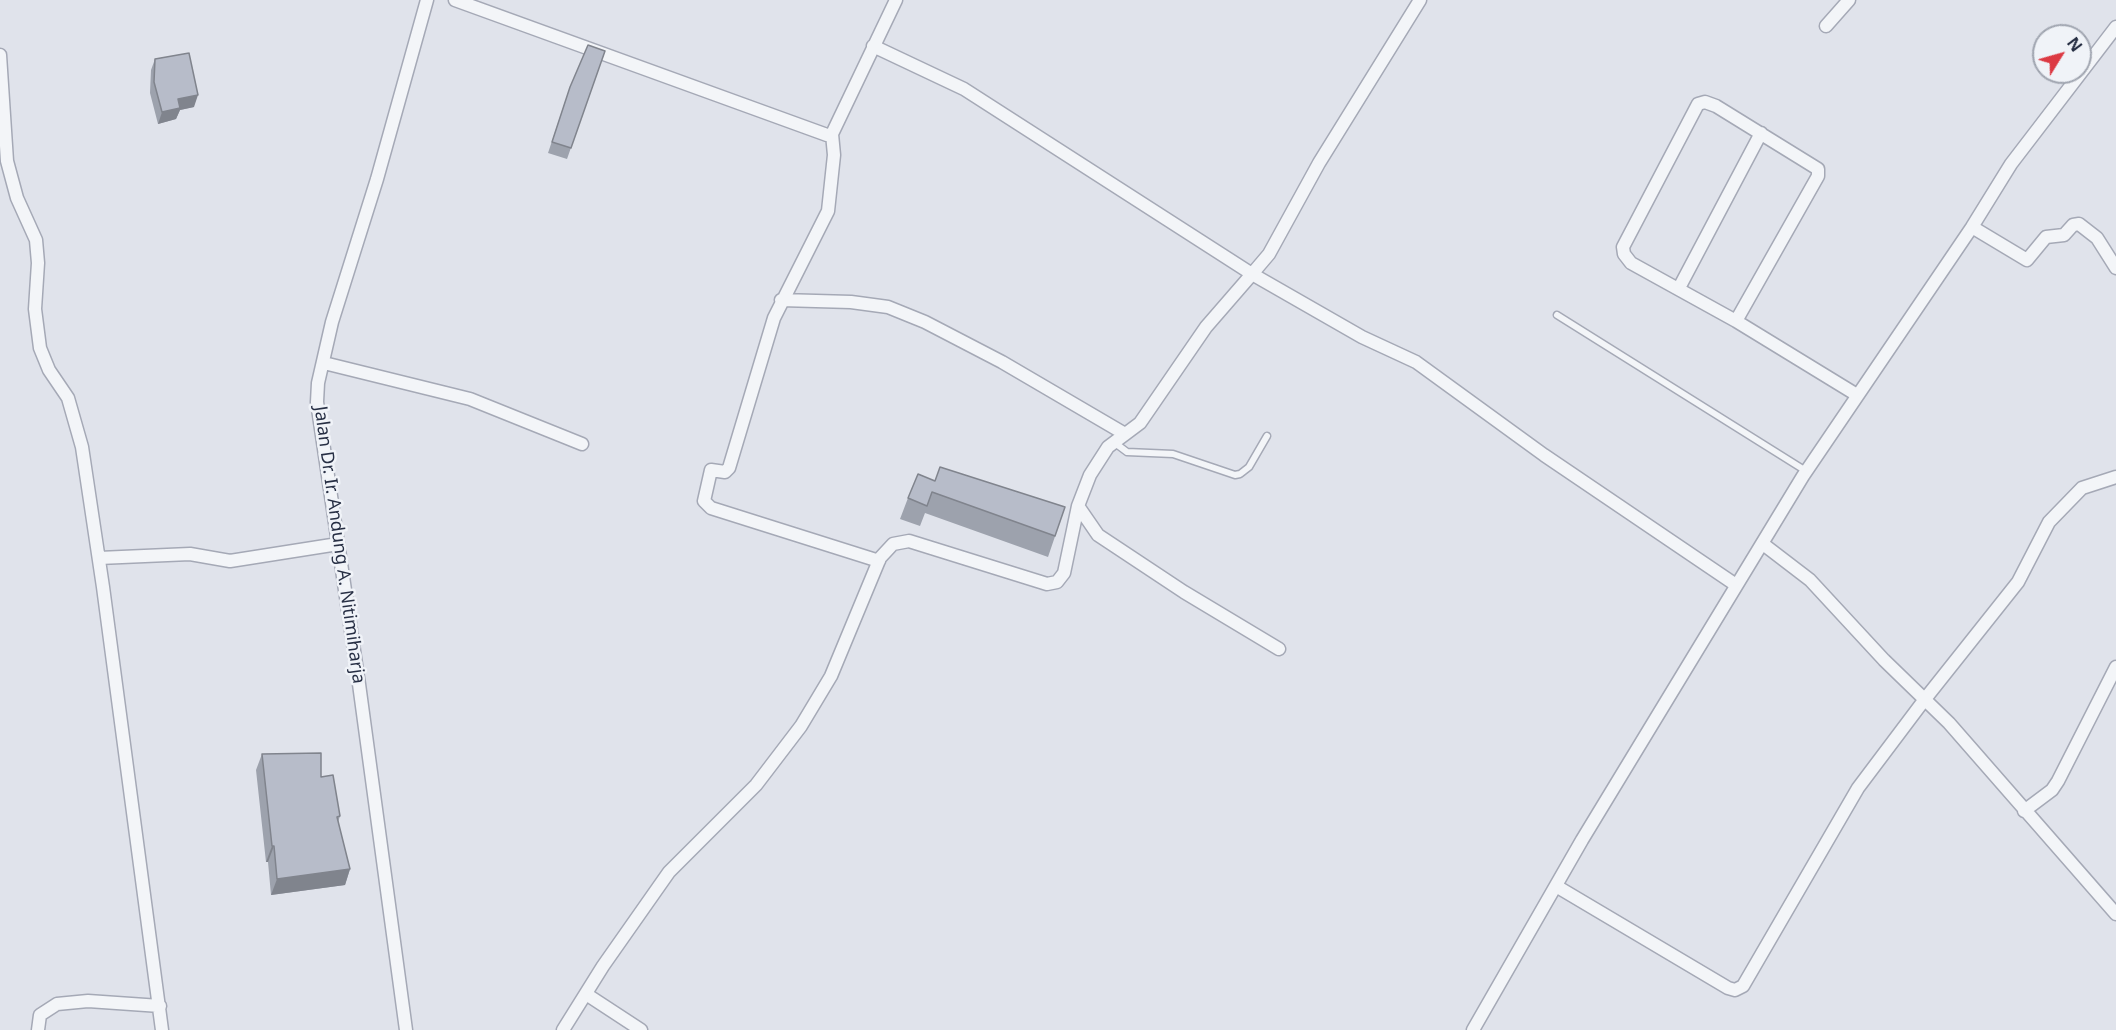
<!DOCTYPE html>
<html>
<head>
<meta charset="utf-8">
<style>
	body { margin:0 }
	#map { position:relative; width:2116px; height:1030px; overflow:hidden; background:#e0e3eb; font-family:"Noto Sans",sans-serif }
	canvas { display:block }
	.north { position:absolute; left:2032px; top:24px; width:60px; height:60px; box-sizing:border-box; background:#f0f3f8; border:2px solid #a0a5b0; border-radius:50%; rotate:53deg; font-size:16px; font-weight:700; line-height:24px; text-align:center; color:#272f44 }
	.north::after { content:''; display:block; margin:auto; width:21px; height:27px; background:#dc3943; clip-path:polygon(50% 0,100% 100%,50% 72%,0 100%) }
</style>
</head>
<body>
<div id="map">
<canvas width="2116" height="1030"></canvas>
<div class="north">N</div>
</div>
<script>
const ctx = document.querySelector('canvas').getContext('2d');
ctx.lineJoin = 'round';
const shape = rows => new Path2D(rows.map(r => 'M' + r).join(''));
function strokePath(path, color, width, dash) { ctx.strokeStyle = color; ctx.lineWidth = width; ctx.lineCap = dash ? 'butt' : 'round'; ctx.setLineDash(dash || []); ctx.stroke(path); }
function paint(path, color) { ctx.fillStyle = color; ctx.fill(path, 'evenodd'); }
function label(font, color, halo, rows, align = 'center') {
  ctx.font = font + ' "Noto Sans",sans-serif'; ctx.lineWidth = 5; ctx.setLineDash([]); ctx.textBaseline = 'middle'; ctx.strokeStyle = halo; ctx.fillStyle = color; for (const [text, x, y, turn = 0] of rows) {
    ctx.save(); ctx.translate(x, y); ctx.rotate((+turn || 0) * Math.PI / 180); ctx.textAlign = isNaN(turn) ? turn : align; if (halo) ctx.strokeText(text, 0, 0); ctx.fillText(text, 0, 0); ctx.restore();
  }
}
const lane = shape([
	[1557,315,1806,471],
	[1115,443,1127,452,1173,454,1235,475,1240,474,1249,467,1267,436]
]);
const street = shape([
	[455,0,827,135,832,134,896,0],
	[1826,26,1849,0],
	[873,46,964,89,1252,274,1269,254,1319,163,1420,0],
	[0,55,7,161,17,198,36,240,38,263,35,309,40,348,49,370,68,398,82,447,103,587,162,1030],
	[832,134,834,155,828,211,774,318,729,468,725,472,711,470,704,501,711,508,879,561],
	[1972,227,2027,260,2046,237,2064,235,2073,225,2079,224,2097,238,2116,268],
	[1679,288,1761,133],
	[781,300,851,302,888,307,925,322,1002,362,1125,434],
	[1736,321,1818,176,1818,169,1716,106,1705,102,1698,104,1623,247,1624,254,1631,263,1736,321,1857,395],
	[324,363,470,399,582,444],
	[1078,506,1098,535,1184,592,1279,649],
	[1763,544,1810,580,1884,660,1949,723,2116,914],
	[99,558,190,554,230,561,338,544],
	[2024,811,2052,790,2058,781,2116,667],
	[1556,886,1728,988,1735,990,1743,986,1858,788,1925,699,2018,582,2049,522,2082,488,2116,477],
	[586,994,641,1030],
	[38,1030,40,1015,57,1004,88,1001,160,1006],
	[406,1030,359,684,317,402,318,383,332,322,377,179,427,0],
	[563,1030,603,966,669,872,756,785,801,726,831,676,880,558,893,544,909,541,1047,584,1057,582,1064,573,1078,506,1090,475,1108,447,1140,423,1206,327,1252,274,1362,337,1416,362,1544,455,1736,585],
	[1473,1030,1582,840,1803,476,1972,227,2011,164,2116,27]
]);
strokePath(lane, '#a5a9b6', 9);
strokePath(street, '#a5a9b6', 15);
strokePath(lane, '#f3f5f8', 6);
strokePath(street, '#f3f5f8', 12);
paint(shape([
	[605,51,567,159,548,153,570,87],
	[155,59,194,107,180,110,176,119,158,124,150,93,151,70],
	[935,481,1065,507,1048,557,925,513,920,526,900,519,908,498],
	[262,754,321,777,340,816,338,822,350,869,345,885,271,895,268,862,266,862,256,770]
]), '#9da2ad');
paint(shape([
	[198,95,194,107,180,110,176,119,158,124,162,112,178,99],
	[272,846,274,846,268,862,266,862],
	[350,869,345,885,271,895,277,879]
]), '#80848d');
const building = shape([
	[588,45,605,51,571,148,552,142,570,87,588,45],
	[189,53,198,95,178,99,180,108,162,112,154,82,155,59,189,53],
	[940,467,1065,507,1055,536,932,492,927,506,908,498,918,474,935,481,940,467],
	[321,753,321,777,333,775,340,816,337,817,350,869,277,879,274,846,272,846,262,754,321,753]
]);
paint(building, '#b7bcc9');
strokePath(building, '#80848d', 1.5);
label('18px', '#272f44', '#f0f3f8', [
	["Jalan Dr. Ir. Andung A. Nitimiharja",339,545,82]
]);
</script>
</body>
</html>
